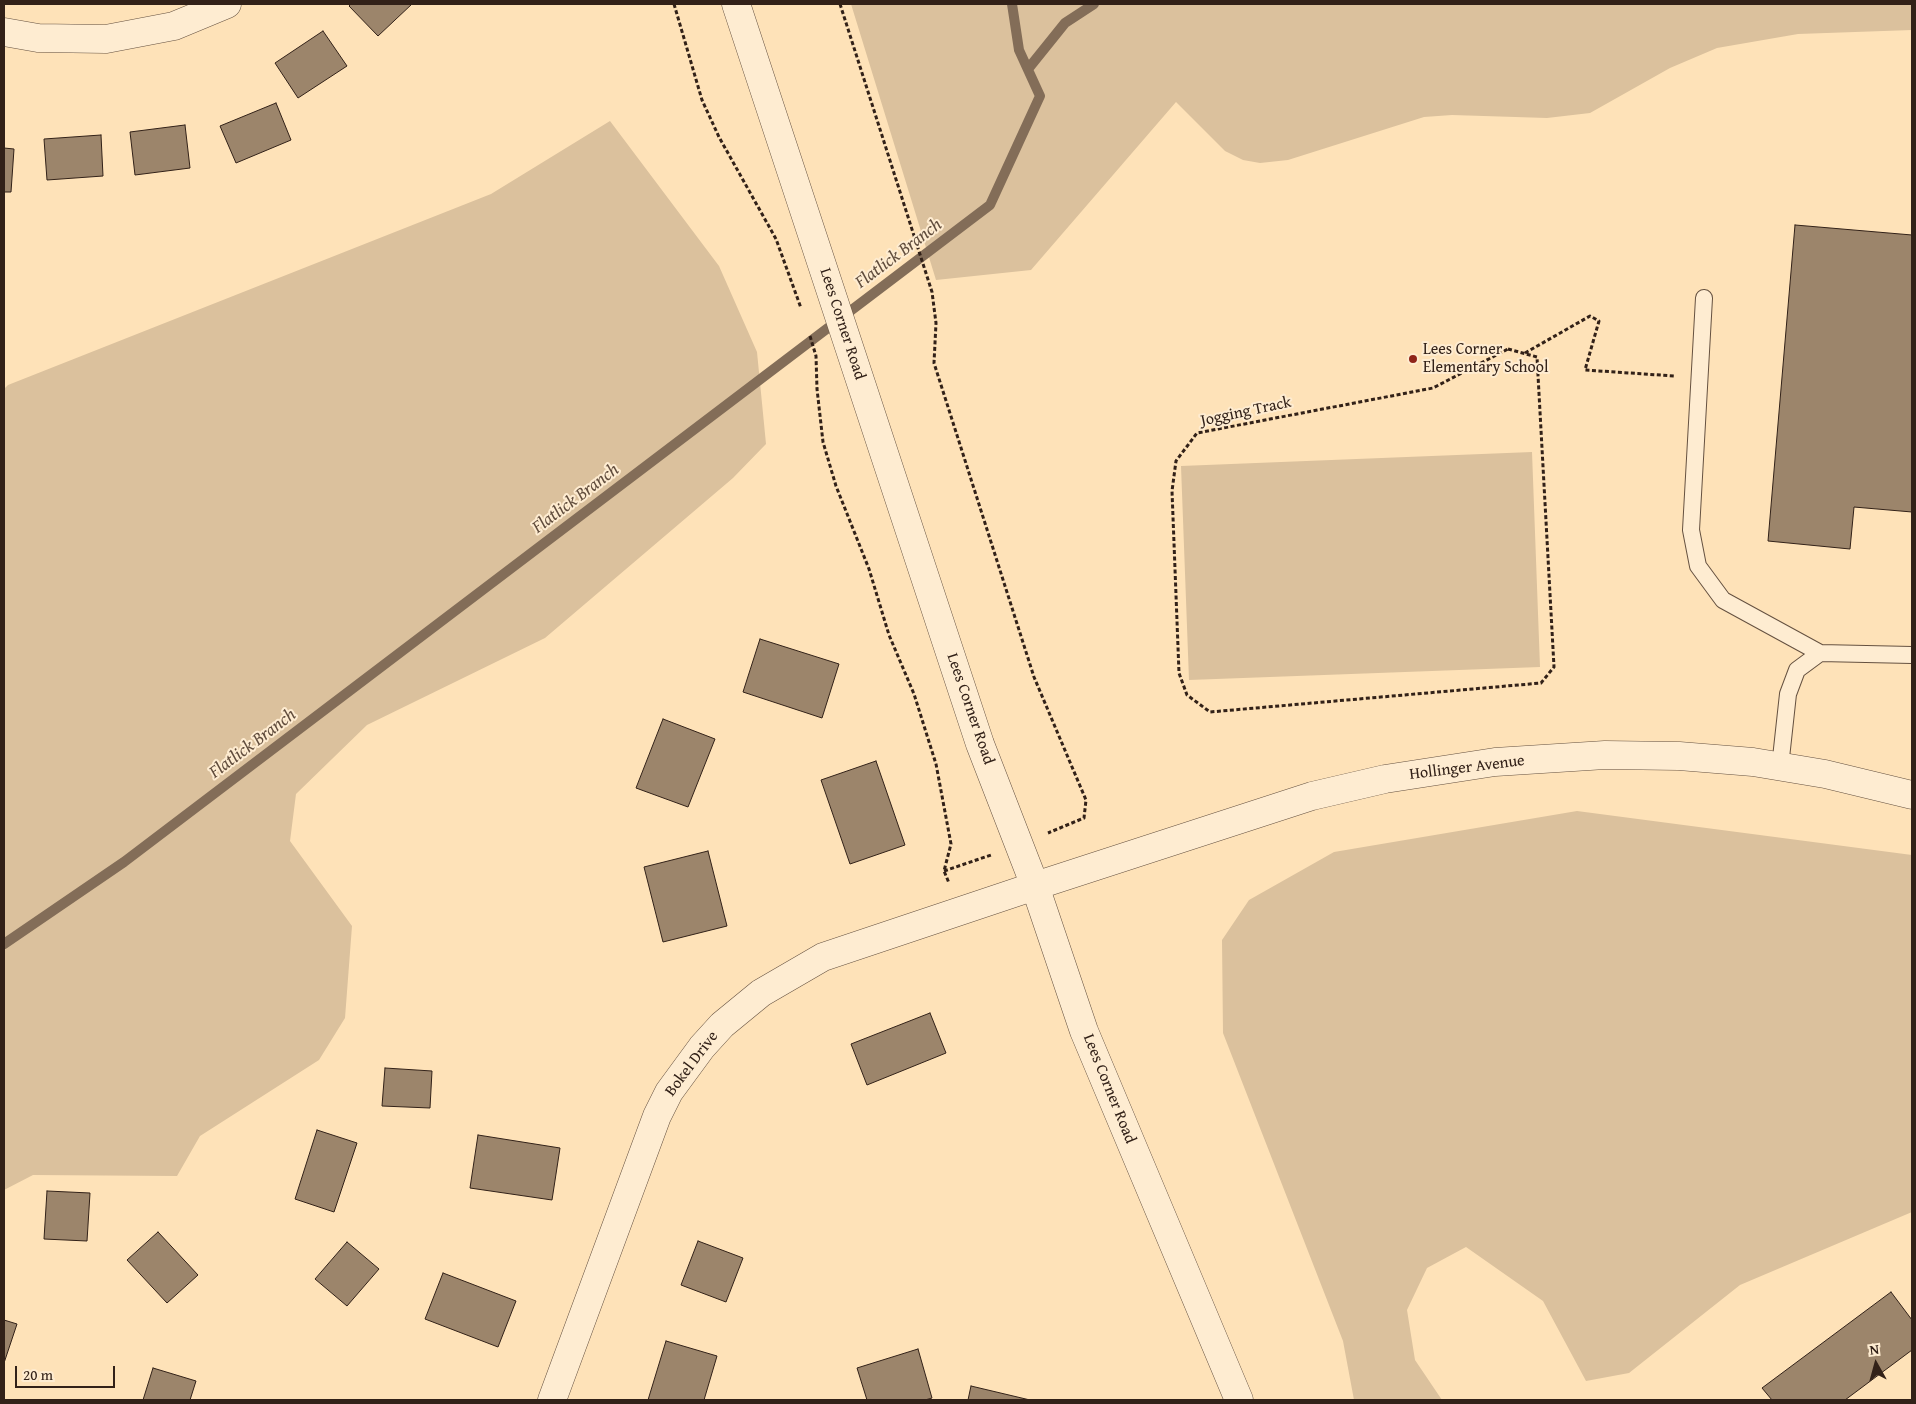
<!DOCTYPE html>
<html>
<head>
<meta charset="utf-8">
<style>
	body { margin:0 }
	#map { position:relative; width:1916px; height:1404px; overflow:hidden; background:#fee2b8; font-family:"Gentium Book Plus",serif }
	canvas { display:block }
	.frame { position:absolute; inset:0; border:5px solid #322118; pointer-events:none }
	.north { position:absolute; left:1851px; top:1339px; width:50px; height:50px; -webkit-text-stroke:4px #feecd1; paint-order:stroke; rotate:353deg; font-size:14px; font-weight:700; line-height:20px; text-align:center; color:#322118 }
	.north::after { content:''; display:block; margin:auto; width:18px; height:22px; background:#322118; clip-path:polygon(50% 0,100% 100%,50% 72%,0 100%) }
	.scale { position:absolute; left:15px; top:1366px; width:100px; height:22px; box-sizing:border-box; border:2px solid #322118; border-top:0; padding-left:6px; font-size:15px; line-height:18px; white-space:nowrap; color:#322118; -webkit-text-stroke:4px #feecd1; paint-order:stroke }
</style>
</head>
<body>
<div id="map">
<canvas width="1916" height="1404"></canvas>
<div class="frame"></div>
<div class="north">N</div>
<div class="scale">20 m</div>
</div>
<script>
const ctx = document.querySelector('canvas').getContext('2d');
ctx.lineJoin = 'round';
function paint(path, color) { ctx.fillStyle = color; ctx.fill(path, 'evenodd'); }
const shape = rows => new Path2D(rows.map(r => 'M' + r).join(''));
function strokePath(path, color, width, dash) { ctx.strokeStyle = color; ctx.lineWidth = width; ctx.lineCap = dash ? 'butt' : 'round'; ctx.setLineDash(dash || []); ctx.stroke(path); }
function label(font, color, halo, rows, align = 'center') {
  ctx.font = font + ' "Gentium Book Plus",serif'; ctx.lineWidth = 4; ctx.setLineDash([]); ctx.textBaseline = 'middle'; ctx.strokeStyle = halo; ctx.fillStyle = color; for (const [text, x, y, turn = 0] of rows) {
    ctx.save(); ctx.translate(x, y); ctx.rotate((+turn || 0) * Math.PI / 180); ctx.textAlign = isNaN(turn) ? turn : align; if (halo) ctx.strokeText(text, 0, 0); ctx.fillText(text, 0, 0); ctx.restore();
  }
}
paint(shape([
	[851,4,1912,4,1912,30,1798,34,1717,48,1670,68,1590,113,1547,118,1452,115,1424,117,1288,160,1260,163,1243,160,1225,151,1176,102,1031,270,936,280],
	[610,121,719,266,757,352,766,444,733,478,545,638,367,725,296,794,290,841,352,926,345,1018,319,1060,200,1136,177,1176,33,1175,4,1190,4,389,8,385,491,194],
	[1532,452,1540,667,1189,680,1181,466],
	[1577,811,1912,855,1912,1212,1740,1285,1629,1373,1586,1381,1543,1301,1466,1247,1427,1268,1407,1310,1415,1360,1442,1400,1354,1400,1343,1341,1223,1033,1222,940,1249,900,1334,852]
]), '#dbc19d');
strokePath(shape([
	[1028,69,1065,23,1094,4],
	[4,944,124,862,990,205,1040,96,1019,50,1012,4]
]), '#836d58', 10);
const building = shape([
	[351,4,412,4,378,36,349,6,351,4],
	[323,31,347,66,298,98,275,63,323,31],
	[276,103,291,140,236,163,220,126,276,103],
	[185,125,190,168,135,175,130,132,185,125],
	[101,135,103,176,47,180,44,139,101,135],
	[4,148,14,149,11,192,4,192,4,148],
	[1795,225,1912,235,1912,512,1854,507,1850,549,1768,541,1795,225],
	[760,639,839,664,822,718,743,692,760,639],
	[663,719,715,739,688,807,636,788,663,719],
	[876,761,905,845,850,864,821,780,876,761],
	[708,851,727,926,663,942,644,867,708,851],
	[930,1013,946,1053,867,1085,851,1044,930,1013],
	[385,1068,432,1071,430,1108,382,1106,385,1068],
	[317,1130,357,1143,334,1212,295,1199,317,1130],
	[478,1135,560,1148,552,1200,470,1188,478,1135],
	[47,1191,90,1193,87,1241,44,1239,47,1191],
	[158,1232,198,1275,167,1303,127,1260,158,1232],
	[698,1241,743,1258,726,1302,681,1285,698,1241],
	[347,1242,379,1269,347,1306,315,1279,347,1242],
	[443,1273,516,1301,498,1347,425,1319,443,1273],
	[1891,1292,1912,1320,1912,1350,1845,1400,1772,1400,1762,1388,1891,1292],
	[4,1320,17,1324,4,1363,4,1320],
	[666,1341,717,1356,704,1400,648,1400,666,1341],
	[918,1349,932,1398,925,1400,867,1400,857,1368,918,1349],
	[153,1368,196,1381,190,1400,143,1400,153,1368],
	[971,1386,1030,1400,968,1400,971,1386]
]);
paint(building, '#9c856b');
strokePath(building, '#322118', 1);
const service = shape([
	[1704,298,1691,530,1698,566,1723,600,1820,653],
	[1780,767,1788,694,1797,670,1820,653,1912,655]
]);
const minor = shape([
	[4,32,38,38,106,39,174,26,227,4],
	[552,1400,657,1116,669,1092,702,1047,722,1025,761,993,823,957,1035,886]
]);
const tertiary = shape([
	[736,4,980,744,1035,886,1084,1031,1239,1400],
	[1035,886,1312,796,1385,779,1495,762,1605,755,1679,756,1753,762,1825,774,1912,795]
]);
strokePath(service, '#655140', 18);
strokePath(minor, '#655140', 29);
strokePath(tertiary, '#655140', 29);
strokePath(shape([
	[674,4,702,100,719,137,776,239,801,308],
	[840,4,932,292,936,323,934,363,1034,677,1086,800,1084,818,1048,833],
	[810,336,816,356,817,389,823,442,836,486,869,569,889,635,914,694,936,764,951,844,944,871,949,883],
	[1508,349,1537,357,1554,667,1541,683,1210,712,1187,695,1179,673,1172,491,1176,461,1197,433,1433,388,1508,349],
	[1525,353,1590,316,1599,321,1585,370,1674,376],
	[944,871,991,855]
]), '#322118', 3, [4, 2.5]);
strokePath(service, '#feecd1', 16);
strokePath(minor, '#feecd1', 28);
strokePath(tertiary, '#feecd1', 28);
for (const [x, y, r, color] of [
	[1413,359,5,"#8f2418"]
]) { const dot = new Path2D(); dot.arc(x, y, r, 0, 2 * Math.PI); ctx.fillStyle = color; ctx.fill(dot); strokePath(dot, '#feecd1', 2); }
label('16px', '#322118', '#feecd1', [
	["Lees Corner Road",842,324,72],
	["Jogging Track",1246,412,-12],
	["Lees Corner Road",970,709,71],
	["Hollinger Avenue",1467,768,-7],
	["Bokel Drive",692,1064,-53],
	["Lees Corner Road",1109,1089,68]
]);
label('16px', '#322118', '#feecd1', [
	["Lees Corner",1423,350],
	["Elementary School",1423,368]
], 'left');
label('italic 18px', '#614d3d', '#feecd1', [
	["Flatlick Branch",899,254,-37],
	["Flatlick Branch",576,499,-37],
	["Flatlick Branch",253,744,-37]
]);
</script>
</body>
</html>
